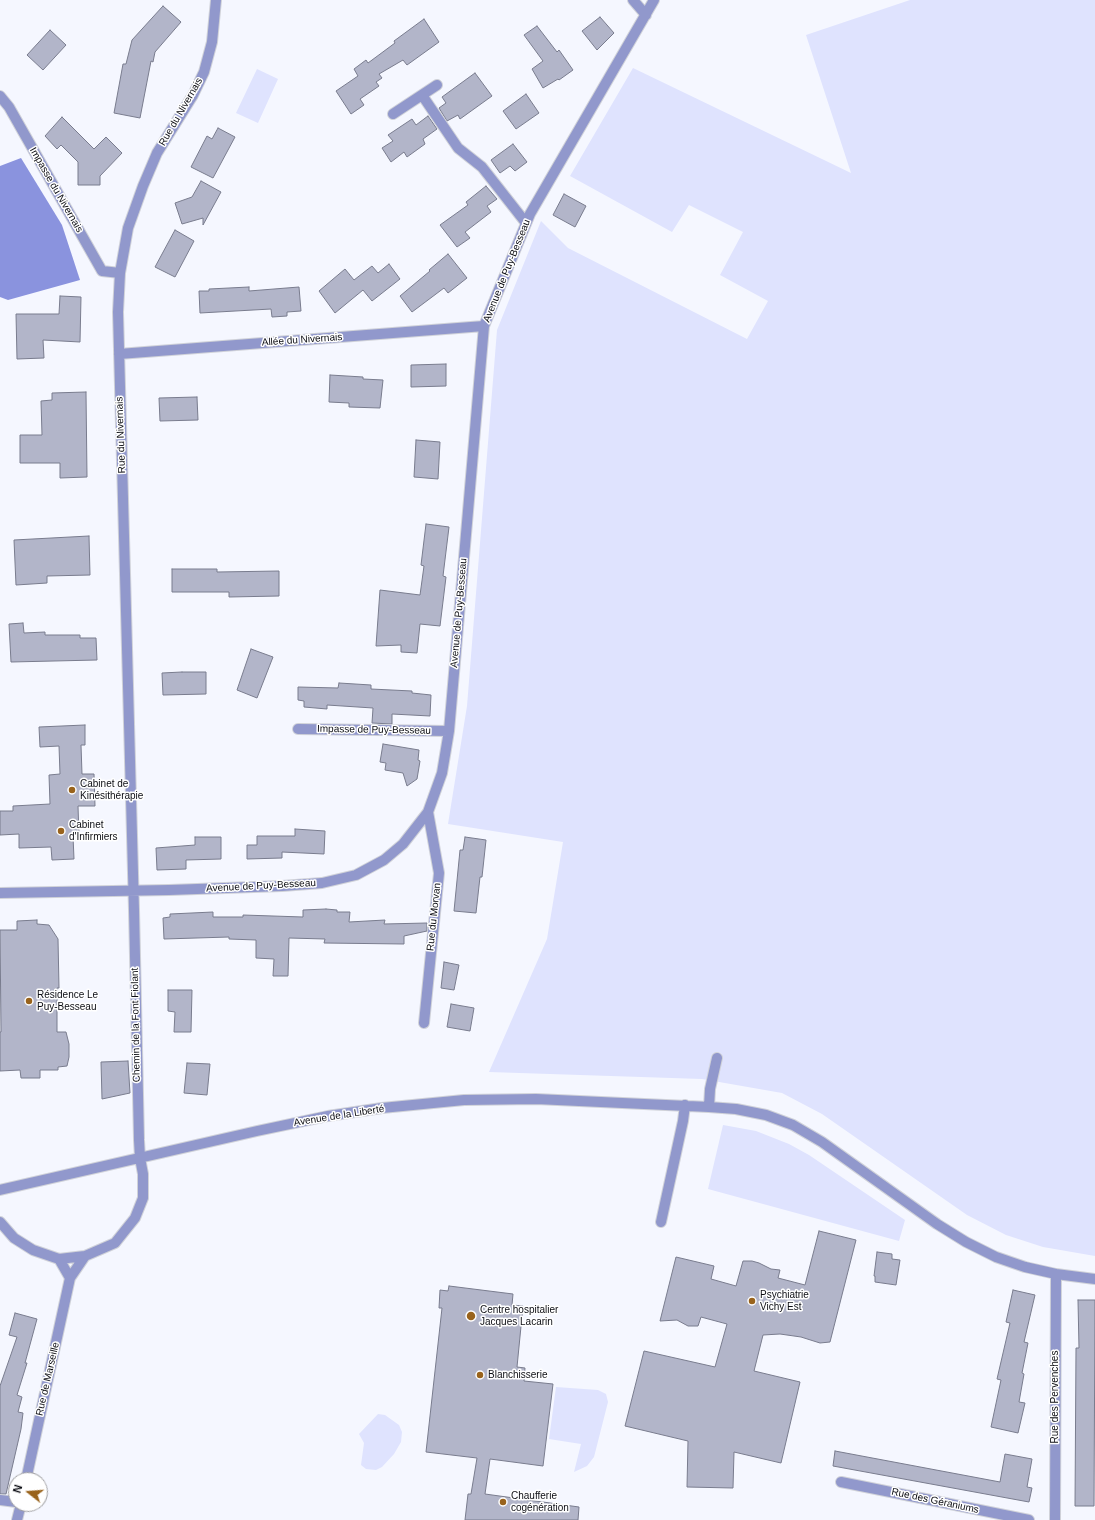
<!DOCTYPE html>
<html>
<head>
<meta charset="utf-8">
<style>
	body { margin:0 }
	#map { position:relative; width:1095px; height:1520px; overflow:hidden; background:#f5f7ff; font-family:Helvetica,sans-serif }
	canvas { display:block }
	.north { position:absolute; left:8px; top:1472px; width:40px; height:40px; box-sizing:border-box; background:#fff; border:1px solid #9e9ea1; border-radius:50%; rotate:287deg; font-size:11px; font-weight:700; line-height:16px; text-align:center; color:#0c0d13 }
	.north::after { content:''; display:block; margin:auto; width:14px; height:18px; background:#99631c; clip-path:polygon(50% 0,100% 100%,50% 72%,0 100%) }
</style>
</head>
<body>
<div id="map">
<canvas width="1095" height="1520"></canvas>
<div class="north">N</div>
</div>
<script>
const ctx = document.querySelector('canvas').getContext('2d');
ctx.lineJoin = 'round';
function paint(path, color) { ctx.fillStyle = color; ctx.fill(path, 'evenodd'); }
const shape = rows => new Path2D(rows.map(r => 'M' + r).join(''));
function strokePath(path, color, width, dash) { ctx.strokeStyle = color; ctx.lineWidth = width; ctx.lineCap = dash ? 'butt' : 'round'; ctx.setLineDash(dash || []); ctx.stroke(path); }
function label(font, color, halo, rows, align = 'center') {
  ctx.font = font + ' Helvetica,sans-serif'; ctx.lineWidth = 3; ctx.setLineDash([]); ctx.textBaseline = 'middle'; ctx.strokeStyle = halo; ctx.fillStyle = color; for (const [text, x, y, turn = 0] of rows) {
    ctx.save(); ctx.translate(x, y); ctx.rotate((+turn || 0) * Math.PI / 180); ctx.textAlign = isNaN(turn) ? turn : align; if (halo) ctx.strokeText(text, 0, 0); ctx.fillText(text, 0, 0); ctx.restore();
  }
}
paint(shape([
	[910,0,1095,0,1095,1256,1043,1247,1006,1235,967,1215,822,1114,782,1093,702,1079,489,1072,547,939,563,842,448,824,467,706,497,330,541,221,568,248,747,339,768,301,720,275,743,232,689,205,672,232,570,176,633,68,851,173,806,35],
	[257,69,278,79,258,123,236,113],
	[723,1125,756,1131,789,1144,809,1155,905,1220,899,1241,708,1189],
	[556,1387,598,1390,606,1394,608,1402,594,1457,587,1466,574,1472,581,1444,549,1439],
	[378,1414,385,1415,399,1425,402,1432,401,1442,394,1454,382,1467,376,1470,366,1469,361,1465,364,1443,359,1434]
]), '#dfe3fe');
paint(shape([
	[21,158,62,225,80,280,8,300,0,297,0,166]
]), '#8a93de');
const building = shape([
	[163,6,181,22,155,52,153,62,151,61,140,118,114,113,123,64,126,64,132,40,163,6],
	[600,17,614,33,597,50,582,31,600,17],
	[424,19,439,42,407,65,403,60,379,74,382,78,376,82,379,86,360,99,364,105,351,114,336,91,358,76,354,69,366,60,368,63,395,43,394,41,424,19],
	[537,26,557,52,559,50,573,70,559,80,558,79,543,88,532,69,543,61,524,35,537,26],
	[50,30,66,45,43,70,27,55,50,30],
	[475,73,492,96,460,119,458,115,447,121,439,108,446,103,442,97,475,73],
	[526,94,539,113,516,129,503,111,526,94],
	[428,116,437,129,423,139,425,144,407,157,404,152,391,162,382,148,393,141,388,135,412,119,416,125,428,116],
	[62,117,94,149,106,137,122,153,100,176,100,185,78,185,78,162,61,145,57,149,45,136,62,117],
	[218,128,235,137,213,178,191,167,207,136,212,139,218,128],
	[513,144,527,162,515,171,510,166,500,173,491,160,513,144],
	[201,181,221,192,203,225,203,218,182,224,175,203,192,197,201,181],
	[486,186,497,199,487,206,491,212,465,232,470,238,457,247,440,225,468,205,466,202,486,186],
	[564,194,586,206,575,227,553,215,564,194],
	[175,230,194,241,175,277,155,267,175,230],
	[448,254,467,278,448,293,444,288,412,312,400,296,430,271,429,270,448,254],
	[389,264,400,279,372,301,363,290,335,313,319,291,345,269,354,280,372,266,378,273,389,264],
	[249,287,249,291,299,287,301,311,287,312,287,316,272,317,271,309,200,313,199,291,209,291,209,289,249,287],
	[60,296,81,297,80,342,43,340,44,358,17,359,16,314,59,314,60,296],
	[446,364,446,386,411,387,411,365,446,364],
	[330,375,363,377,363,379,383,380,380,408,349,407,349,403,329,402,330,375],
	[86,392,87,477,60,478,60,463,20,463,20,435,42,435,41,401,52,400,52,393,86,392],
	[197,397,198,420,160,421,159,398,197,397],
	[416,440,440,442,438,479,414,477,416,440],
	[426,524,449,527,443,576,446,577,440,626,420,624,417,653,401,652,401,645,376,646,380,590,420,595,424,566,421,565,426,524],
	[89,536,90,575,47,576,47,583,16,585,14,540,89,536],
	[172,569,217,569,217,572,279,571,279,596,229,597,229,592,172,592,172,569],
	[23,623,24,633,45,632,45,635,80,635,80,638,96,638,97,660,11,662,9,624,23,623],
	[251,649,273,657,257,698,237,690,251,649],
	[182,672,206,672,206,694,163,695,162,673,182,672],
	[339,683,371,685,371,689,412,691,412,693,431,695,430,716,392,714,392,724,372,723,373,708,327,705,327,709,304,707,304,701,298,700,298,687,338,688,339,683],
	[85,725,85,745,81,745,82,774,94,774,95,806,78,806,79,835,73,836,74,859,52,860,51,847,19,848,19,834,0,835,0,811,13,811,13,806,50,804,49,775,60,774,59,746,40,747,39,727,85,725],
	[383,744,419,750,418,760,420,761,417,779,407,786,403,773,385,770,386,763,380,762,383,744],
	[295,829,325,831,324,854,282,852,282,858,247,859,247,845,257,845,257,836,295,836,295,829],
	[195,837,221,837,221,859,186,860,186,869,157,870,156,848,195,845,195,837],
	[465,837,486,840,482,877,480,877,476,913,454,911,460,850,463,850,465,837],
	[326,909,337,910,337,912,350,912,349,922,385,920,384,924,427,923,427,931,404,936,404,944,324,943,325,939,289,938,288,976,273,976,274,959,256,958,256,940,229,939,229,937,164,939,163,918,170,917,170,914,213,912,213,917,243,917,243,915,303,917,303,910,326,909],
	[37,920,37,924,49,925,58,939,59,988,57,988,57,1032,66,1032,69,1044,69,1057,67,1066,58,1067,58,1070,40,1070,40,1078,21,1078,20,1070,0,1071,0,1032,1,1032,0,930,17,930,17,921,37,920],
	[444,962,459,965,454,990,441,988,444,962],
	[168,990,192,990,191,1032,174,1032,175,1012,168,1011,168,990],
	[451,1004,474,1008,470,1031,447,1027,451,1004],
	[128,1061,130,1093,102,1099,101,1062,128,1061],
	[187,1063,210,1064,207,1095,184,1093,187,1063],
	[819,1231,856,1240,830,1342,820,1343,801,1337,780,1334,763,1335,754,1371,800,1382,781,1463,734,1452,733,1488,687,1487,688,1441,625,1426,644,1351,715,1367,727,1324,701,1317,698,1326,688,1326,677,1320,660,1321,676,1257,714,1266,711,1279,736,1286,743,1261,752,1261,759,1263,771,1269,780,1270,778,1278,805,1285,819,1231],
	[877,1252,892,1254,892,1259,900,1260,896,1285,875,1282,875,1276,874,1276,877,1252],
	[449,1286,513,1294,512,1305,523,1306,517,1367,525,1368,524,1381,553,1384,543,1466,490,1459,485,1494,579,1507,578,1520,465,1520,468,1494,471,1494,477,1458,426,1452,442,1308,439,1308,440,1290,448,1291,449,1286],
	[1013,1290,1035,1295,1024,1342,1028,1343,1022,1373,1024,1374,1019,1402,1025,1403,1018,1433,991,1427,1001,1380,997,1379,1010,1323,1006,1322,1013,1290],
	[1078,1300,1095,1300,1094,1506,1075,1506,1076,1348,1079,1348,1078,1300],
	[15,1313,37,1319,25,1363,27,1363,17,1395,22,1397,18,1412,23,1413,21,1429,6,1494,0,1494,0,1386,17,1337,9,1335,15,1313],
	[835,1451,1000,1482,1005,1454,1032,1459,1027,1487,1032,1488,1029,1502,833,1466,835,1451]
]);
paint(building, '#b2b5c9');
strokePath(building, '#797c8e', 1);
const minor = shape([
	[633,0,646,15],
	[422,95,458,148,482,167,526,223],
	[0,96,9,107,102,271,120,273],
	[393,114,437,85],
	[119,354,484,326],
	[298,729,449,731],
	[0,893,169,890,282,886,322,883,356,875,384,860,403,844,428,812,442,773,449,731,484,326,530,214,654,0],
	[424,1023,439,873,428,812],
	[709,1107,710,1089,717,1058],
	[0,1190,257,1131,328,1116,382,1108,464,1100,536,1099,709,1107,736,1109,766,1115,793,1125,822,1142,937,1224,966,1242,996,1257,1025,1267,1056,1274,1095,1279],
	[0,1222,14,1238,33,1250,59,1259,85,1256,115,1243,135,1218,143,1198,143,1174,140,1158,139,1140,134,910,118,312,120,273,128,228,143,186,157,153,193,95,204,72,212,42,216,0],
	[661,1222,683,1121,685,1105],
	[59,1259,70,1278],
	[26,1480,70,1278,85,1256],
	[841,1482,1029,1520],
	[0,1500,16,1502],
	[17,1520,21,1504],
	[1055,1520,1056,1274]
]);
strokePath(minor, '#d0d2d9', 12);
strokePath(minor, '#9198cc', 10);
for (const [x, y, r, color] of [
	[72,790,4,"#99631c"],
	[61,831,4,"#99631c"],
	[29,1001,4,"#99631c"],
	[752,1301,4,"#99631c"],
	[471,1316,5,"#99631c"],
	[480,1375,4,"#99631c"],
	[503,1502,4,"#99631c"]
]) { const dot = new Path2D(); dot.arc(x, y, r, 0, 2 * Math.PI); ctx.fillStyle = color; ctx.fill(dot); strokePath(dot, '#fff', 1.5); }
label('10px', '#0c0d13', '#fff', [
	["Rue du Nivernais",181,112,-60],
	["Impasse du Nivernais",56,190,60],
	["Avenue de Puy-Besseau",507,271,-68],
	["Allée du Nivernais",302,340,-4],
	["Rue du Nivernais",121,435,-92],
	["Avenue de Puy-Besseau",459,613,-85],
	["Impasse de Puy-Besseau",374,730,1],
	["Avenue de Puy-Besseau",261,886,-3],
	["Rue du Morvan",434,917,-84],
	["Chemin de la Font Fiolant",136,1025,-91],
	["Avenue de la Liberté",339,1116,-9],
	["Rue de Marseille",48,1379,-77],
	["Rue des Pervenches",1055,1397,-90],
	["Rue des Géraniums",935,1501,12]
]);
label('10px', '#0c0d13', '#fff', [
	["Cabinet de",80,784],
	["Kinésithérapie",80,796],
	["Cabinet",69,825],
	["d'Infirmiers",69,837],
	["Résidence Le",37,995],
	["Puy-Besseau",37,1007],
	["Psychiatrie",760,1295],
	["Vichy Est",760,1307],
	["Centre hospitalier",480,1310],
	["Jacques Lacarin",480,1322],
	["Blanchisserie",488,1375],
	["Chaufferie",511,1496],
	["cogénération",511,1508]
], 'left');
</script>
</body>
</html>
